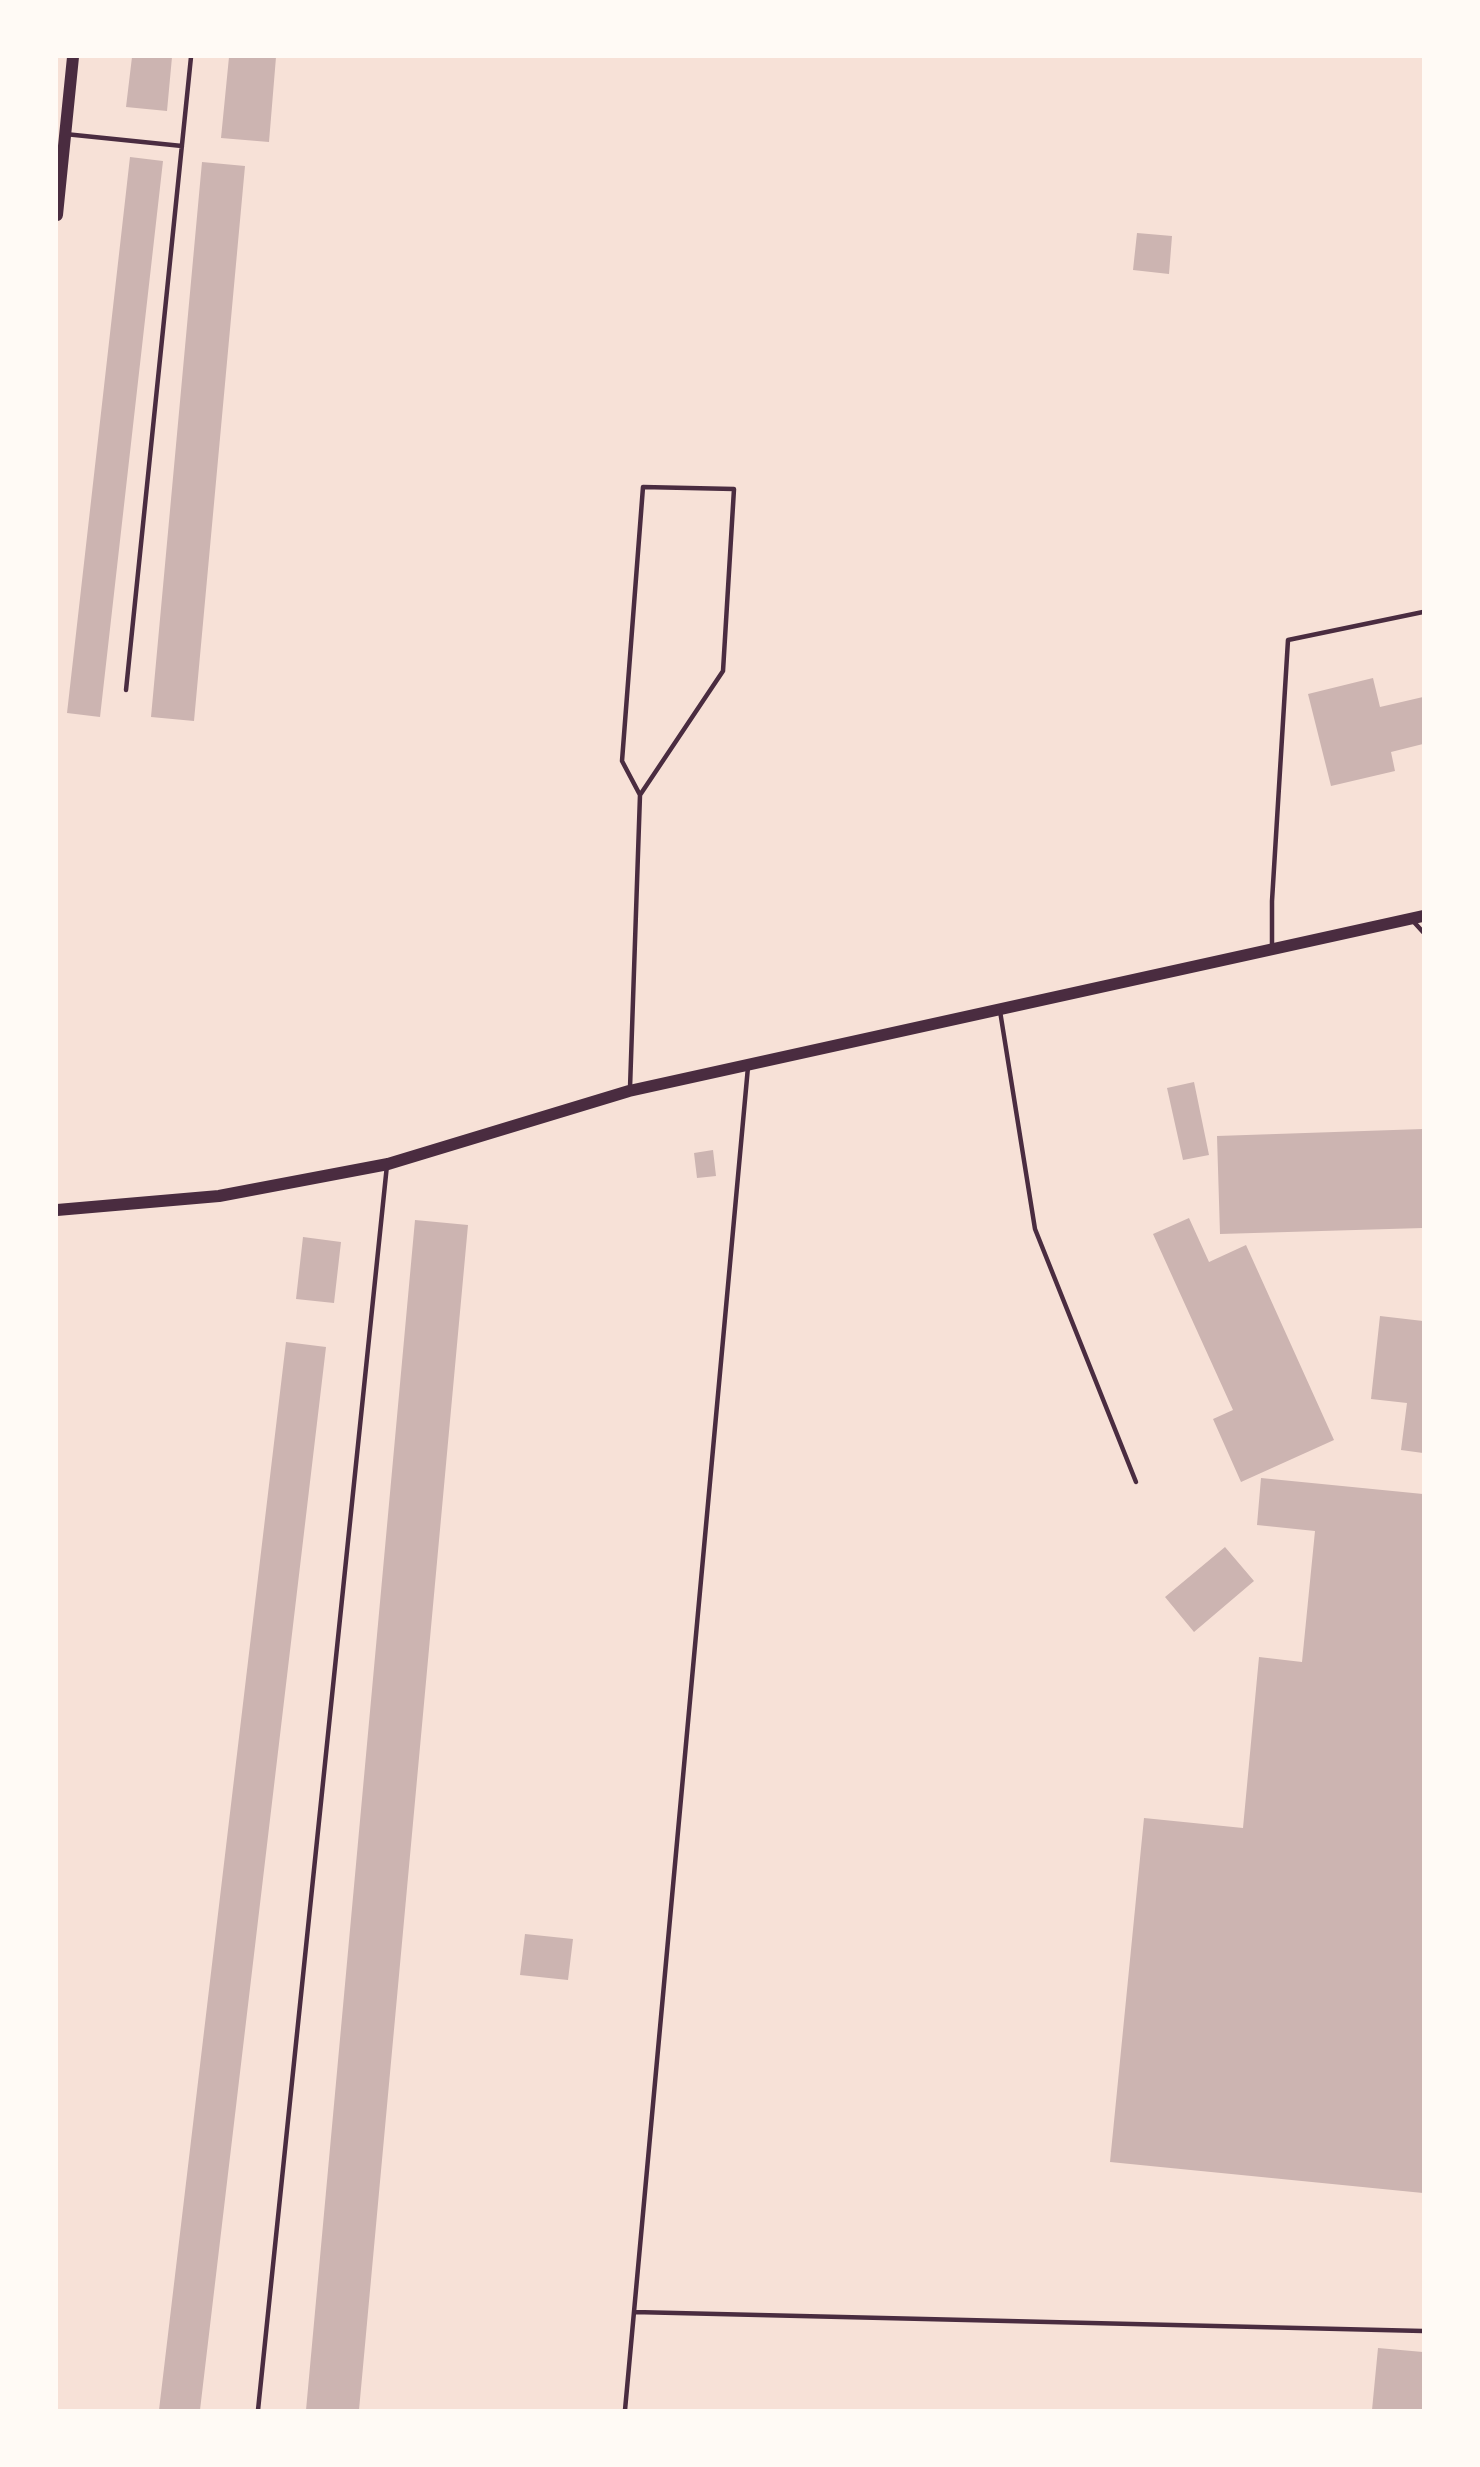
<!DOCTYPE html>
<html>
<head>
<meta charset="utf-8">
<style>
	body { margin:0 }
	#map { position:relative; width:1480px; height:2467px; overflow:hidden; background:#f7e1d7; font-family:Manrope,sans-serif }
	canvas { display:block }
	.frame { position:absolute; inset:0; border:58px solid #fffaf5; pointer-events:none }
</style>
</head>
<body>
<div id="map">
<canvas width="1480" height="2467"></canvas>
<div class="frame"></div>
</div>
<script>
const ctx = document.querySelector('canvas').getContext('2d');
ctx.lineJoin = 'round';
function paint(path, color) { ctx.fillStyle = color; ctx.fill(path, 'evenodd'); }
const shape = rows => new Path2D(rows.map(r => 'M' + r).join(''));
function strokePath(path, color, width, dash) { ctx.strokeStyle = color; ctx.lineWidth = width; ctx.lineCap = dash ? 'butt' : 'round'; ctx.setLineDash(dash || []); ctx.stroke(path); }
paint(shape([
	[132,57,172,57,167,111,126,107],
	[229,57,276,57,269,142,221,138],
	[130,157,163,161,100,717,67,713],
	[202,162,245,166,194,721,151,717],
	[1137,233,1172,236,1169,274,1133,270],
	[1373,678,1380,707,1423,697,1423,744,1391,752,1395,771,1331,786,1308,694],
	[1194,1082,1209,1155,1183,1160,1167,1088],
	[1423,1129,1423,1228,1220,1234,1217,1136],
	[713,1150,716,1176,697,1178,694,1153],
	[1189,1218,1209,1262,1246,1245,1334,1440,1241,1482,1213,1419,1233,1410,1153,1234],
	[415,1220,468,1225,359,2410,306,2410],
	[303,1237,341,1242,334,1303,296,1299],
	[1380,1316,1423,1321,1423,1453,1401,1450,1407,1403,1371,1399],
	[286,1342,326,1347,200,2410,159,2410],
	[1261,1478,1423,1494,1423,2193,1110,2162,1144,1818,1243,1828,1259,1657,1302,1662,1315,1531,1257,1525],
	[1225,1547,1254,1581,1194,1632,1165,1597],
	[525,1934,573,1939,568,1980,520,1975],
	[1378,2348,1423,2352,1423,2410,1372,2410]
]), '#ccb4b1');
strokePath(shape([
	[65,134,182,146],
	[126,690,191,57],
	[1413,921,1423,932],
	[1272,948,1272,901,1288,640,1423,612],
	[1000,1011,1035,1229,1136,1482],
	[630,1088,640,795,723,671,734,489,643,487,622,761,640,795],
	[634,2312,1423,2331],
	[258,2410,387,1165],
	[625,2410,748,1067]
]), '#4a2c40', 4.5);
strokePath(shape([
	[57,215,73,57],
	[57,1210,219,1196,388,1164,629,1091,1423,916]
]), '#4a2c40', 12);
</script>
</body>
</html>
